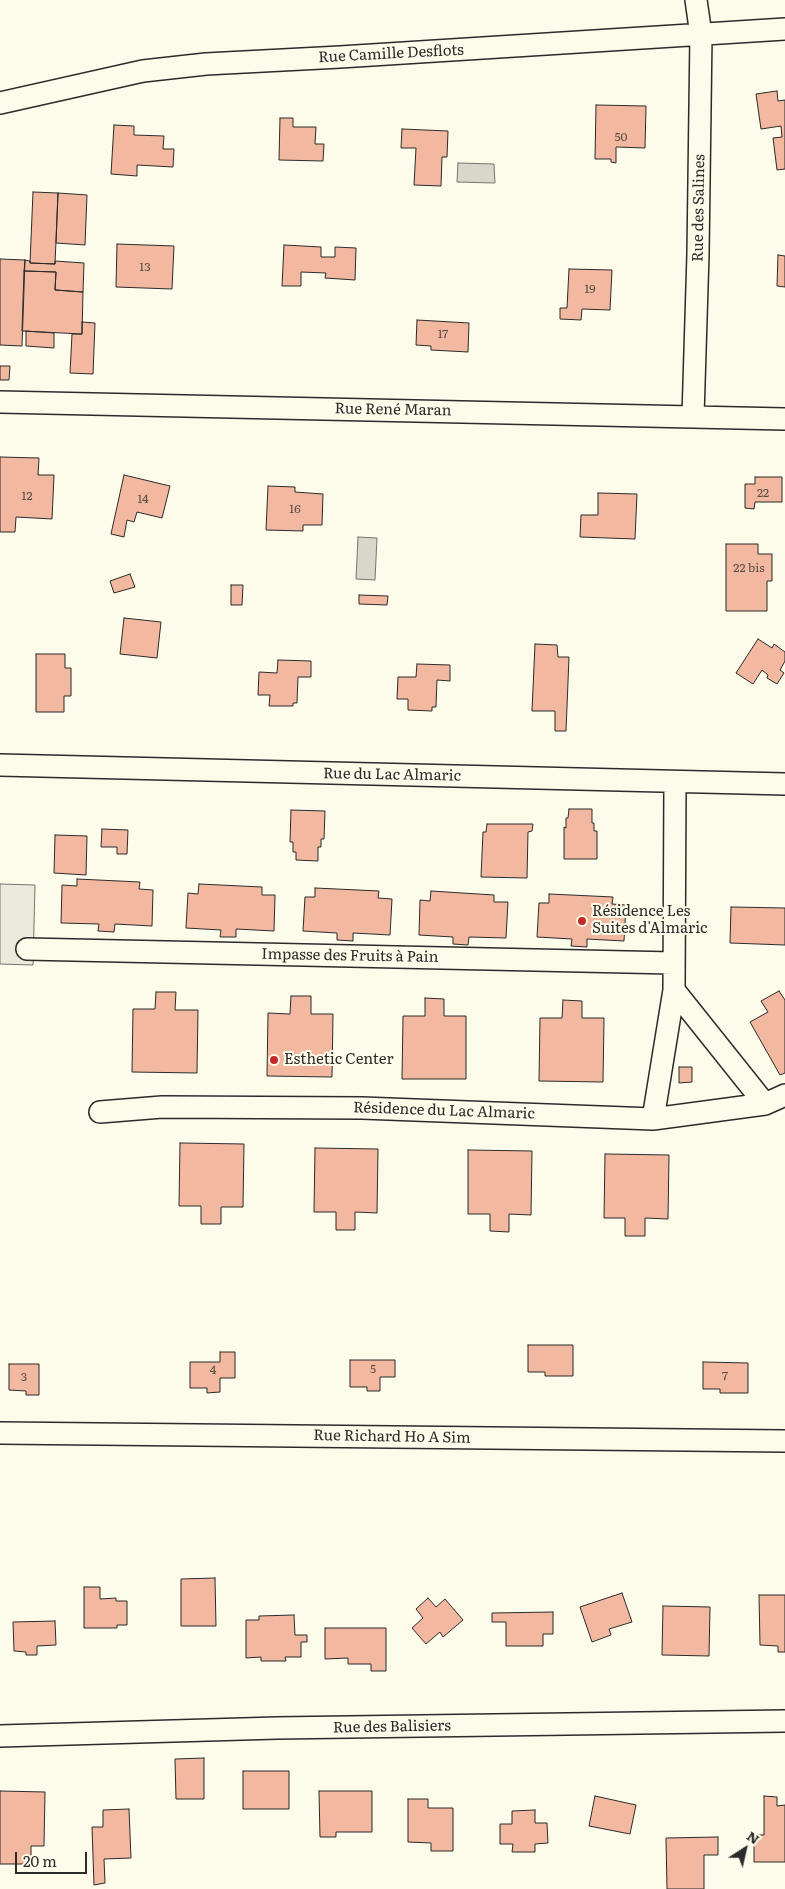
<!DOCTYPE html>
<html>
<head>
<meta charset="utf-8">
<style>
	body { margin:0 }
	#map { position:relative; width:785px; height:1889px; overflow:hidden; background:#fdfbea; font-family:Literata,serif }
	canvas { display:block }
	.north { position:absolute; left:720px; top:1824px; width:50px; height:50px; -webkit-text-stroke:4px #fdfbea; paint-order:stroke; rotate:35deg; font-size:14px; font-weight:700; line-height:20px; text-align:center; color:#2b2b2b }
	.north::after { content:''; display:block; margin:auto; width:18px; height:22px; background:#2b2b2b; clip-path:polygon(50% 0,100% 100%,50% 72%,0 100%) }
	.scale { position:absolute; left:15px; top:1852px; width:72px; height:22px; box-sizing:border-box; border:2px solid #2b2b2b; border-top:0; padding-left:6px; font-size:15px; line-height:18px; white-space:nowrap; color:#2b2b2b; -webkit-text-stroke:4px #fdfbea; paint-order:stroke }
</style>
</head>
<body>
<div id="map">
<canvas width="785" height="1889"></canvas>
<div class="north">N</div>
<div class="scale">20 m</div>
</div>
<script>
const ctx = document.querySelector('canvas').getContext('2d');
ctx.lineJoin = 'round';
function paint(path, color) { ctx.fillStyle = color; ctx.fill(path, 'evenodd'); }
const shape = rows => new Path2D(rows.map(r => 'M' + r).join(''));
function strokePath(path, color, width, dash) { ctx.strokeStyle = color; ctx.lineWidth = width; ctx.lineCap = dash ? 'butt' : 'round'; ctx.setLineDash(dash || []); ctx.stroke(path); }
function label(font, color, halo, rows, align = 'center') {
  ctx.font = font + ' Literata,serif'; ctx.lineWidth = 4; ctx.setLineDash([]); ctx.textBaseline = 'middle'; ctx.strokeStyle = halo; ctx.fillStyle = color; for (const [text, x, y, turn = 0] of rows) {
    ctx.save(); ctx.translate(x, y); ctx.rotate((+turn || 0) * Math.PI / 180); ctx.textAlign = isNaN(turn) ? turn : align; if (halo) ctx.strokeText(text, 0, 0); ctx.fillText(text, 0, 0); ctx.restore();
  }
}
const parking = shape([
	[0,884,35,885,33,965,0,964,0,884]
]);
paint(parking, '#eceadb');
strokePath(parking, '#74746e', 1);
const water = shape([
	[458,163,494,164,495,183,457,182,458,163],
	[358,537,377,538,375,580,356,579,358,537]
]);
paint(water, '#d8d7c9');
strokePath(water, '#74746e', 1);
const building = shape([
	[777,91,778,101,785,100,785,169,777,170,773,138,782,137,781,126,761,129,756,94,777,91],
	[596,105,646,106,645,148,616,147,616,163,611,162,611,159,595,159,596,105],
	[280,118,293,118,293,127,316,127,315,144,324,144,323,161,279,160,280,118],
	[114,125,134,126,134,135,164,136,163,149,174,149,173,167,137,165,137,176,111,174,114,125],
	[402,129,448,131,447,157,442,157,441,186,414,185,416,148,401,148,402,129],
	[33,192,58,193,55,264,30,263,33,192],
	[58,193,87,195,85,245,56,243,58,193],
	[117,244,174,246,172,289,116,287,117,244],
	[284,245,321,247,321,257,335,257,335,247,356,248,355,280,325,278,326,273,301,272,301,286,282,286,284,245],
	[778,255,785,256,785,287,777,286,778,255],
	[0,259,25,260,22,346,0,345,0,259],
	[25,260,30,261,30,263,55,264,55,261,84,263,83,292,55,290,56,272,24,271,25,260],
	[569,269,612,270,610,310,582,309,581,320,560,319,560,308,567,308,569,269],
	[24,271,56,272,55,290,83,292,82,334,22,331,24,271],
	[417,320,469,323,468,352,431,350,431,346,416,345,417,320],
	[82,322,95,323,93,374,70,373,72,334,82,334,82,322],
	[26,331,54,333,54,348,26,346,26,331],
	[0,366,10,366,9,380,0,380,0,366],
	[0,457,39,458,38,475,54,475,52,519,16,517,15,532,0,532,0,457],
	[124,475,170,486,162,518,137,512,134,522,127,520,124,537,111,534,124,475],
	[755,477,782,477,782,502,755,502,754,509,745,508,745,484,755,484,755,477],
	[268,486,295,487,295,492,323,494,322,525,303,525,303,531,266,530,268,486],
	[598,493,637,494,635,539,580,537,581,515,598,515,598,493],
	[726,544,758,544,758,554,772,554,772,581,767,581,767,611,726,611,726,544],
	[130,574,135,587,114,593,110,581,130,574],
	[231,585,243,585,242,605,231,605,231,585],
	[359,595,388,596,387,605,359,604,359,595],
	[124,618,161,622,157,658,120,654,124,618],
	[758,639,772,648,774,644,785,652,785,661,780,670,784,673,777,684,767,678,768,675,762,670,753,684,736,673,758,639],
	[535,644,557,645,558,657,569,657,566,731,555,731,555,711,532,711,535,644],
	[36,654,65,654,65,668,71,668,71,696,64,696,64,712,36,712,36,654],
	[278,660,311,661,311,677,298,677,297,703,293,703,293,706,269,706,270,695,258,695,259,672,277,673,278,660],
	[417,664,450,665,450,681,437,680,436,707,432,707,432,711,408,710,408,699,397,699,398,677,416,677,417,664],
	[569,809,592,809,592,823,594,823,594,831,597,831,597,859,564,859,564,827,566,828,566,818,568,818,569,809],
	[291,810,325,811,324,839,321,839,321,847,318,847,318,861,296,860,296,852,293,852,293,842,290,842,291,810],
	[487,824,533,824,532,831,528,832,527,878,481,877,483,832,486,832,487,824],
	[102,829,128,830,127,854,117,854,117,847,101,847,102,829],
	[55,835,87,836,86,875,54,873,55,835],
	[77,879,140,882,139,889,153,890,152,926,115,924,114,932,98,931,99,924,61,923,62,885,77,886,77,879],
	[199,884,262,887,262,895,275,895,274,931,236,929,236,937,220,937,221,930,186,928,188,893,198,894,199,884],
	[315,888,379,891,378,898,392,899,390,935,353,933,353,941,337,940,337,933,303,931,305,897,315,897,315,888],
	[431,891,494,895,494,902,508,902,506,938,469,937,468,945,453,944,453,937,419,935,420,900,430,901,431,891],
	[549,894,613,897,612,904,626,905,624,941,587,939,587,947,571,946,572,939,537,937,539,903,549,903,549,894],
	[731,907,785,908,785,945,730,943,731,907],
	[779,991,785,1000,785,1073,780,1075,750,1022,768,1012,761,1001,779,991],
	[156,992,176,992,175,1010,198,1010,197,1073,132,1072,133,1009,155,1009,156,992],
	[291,996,311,996,311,1014,333,1014,332,1077,267,1076,268,1013,290,1014,291,996],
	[425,998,444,999,444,1016,466,1016,466,1079,402,1079,403,1016,425,1016,425,998],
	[563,1000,582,1001,582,1018,604,1018,603,1082,539,1081,540,1018,562,1018,563,1000],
	[679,1067,692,1067,692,1082,679,1083,679,1067],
	[180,1143,244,1144,243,1207,221,1207,221,1224,201,1224,201,1206,179,1206,180,1143],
	[315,1148,378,1149,377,1213,355,1212,355,1230,336,1230,336,1212,314,1212,315,1148],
	[468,1150,532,1151,531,1215,509,1214,509,1232,490,1231,490,1214,468,1214,468,1150],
	[605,1154,669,1155,668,1219,645,1218,645,1236,625,1236,625,1218,604,1218,605,1154],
	[528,1345,573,1345,573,1376,545,1376,545,1372,528,1372,528,1345],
	[220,1352,235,1352,235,1378,220,1378,220,1392,207,1393,207,1388,190,1388,190,1362,220,1362,220,1352],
	[350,1360,395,1360,395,1377,380,1377,380,1391,367,1391,367,1387,350,1387,350,1360],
	[703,1362,748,1363,748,1393,720,1393,720,1389,703,1389,703,1362],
	[9,1364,39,1364,39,1395,26,1395,26,1391,9,1390,9,1364],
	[215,1578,216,1626,181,1626,181,1579,215,1578],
	[84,1587,100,1587,100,1599,116,1598,116,1601,127,1601,127,1625,117,1625,117,1628,84,1628,84,1587],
	[622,1593,632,1622,609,1629,611,1635,592,1642,580,1607,622,1593],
	[759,1595,785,1595,785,1652,778,1652,778,1646,760,1645,759,1595],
	[428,1598,436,1607,445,1599,463,1620,443,1637,440,1632,426,1644,412,1628,423,1618,416,1609,428,1598],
	[663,1606,710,1607,709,1656,662,1655,663,1606],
	[553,1612,553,1634,543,1634,543,1646,506,1646,506,1622,492,1622,492,1613,553,1612],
	[294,1615,295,1635,307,1635,307,1642,301,1642,301,1657,285,1657,286,1661,261,1661,261,1657,246,1658,246,1620,259,1620,259,1616,294,1615],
	[55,1621,56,1645,37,1646,37,1655,26,1655,26,1652,14,1651,13,1622,55,1621],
	[325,1628,386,1628,386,1671,371,1671,371,1664,348,1664,348,1658,325,1659,325,1628],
	[204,1758,204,1799,176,1799,175,1759,204,1758],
	[243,1771,289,1771,289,1809,243,1809,243,1771],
	[0,1791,45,1792,44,1846,31,1846,31,1864,0,1864,0,1791],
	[319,1791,372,1791,372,1832,336,1832,336,1837,320,1837,319,1791],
	[595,1796,636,1805,630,1834,589,1826,595,1796],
	[764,1796,777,1797,777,1806,785,1805,785,1862,754,1862,754,1835,764,1835,764,1796],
	[408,1799,428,1799,428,1808,453,1808,453,1851,431,1851,431,1843,408,1842,408,1799],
	[129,1809,131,1858,104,1859,105,1883,94,1885,92,1827,103,1827,103,1810,129,1809],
	[535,1810,535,1823,547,1823,548,1843,535,1844,535,1852,512,1852,513,1844,500,1844,500,1824,512,1824,512,1811,535,1810],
	[718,1837,718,1855,704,1855,704,1889,667,1889,666,1838,718,1837]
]);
paint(building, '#f2b8a0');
strokePath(building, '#2b2b2b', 1);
const street = shape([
	[0,103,143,71,206,64,340,57,785,29],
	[0,402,785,419],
	[693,416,698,254,701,35,696,0],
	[0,765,785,784],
	[27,949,673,963],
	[674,990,765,1104],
	[100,1112,162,1107,362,1108,653,1119,765,1104,785,1095],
	[653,1119,674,990,675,782],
	[0,1433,785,1441],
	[0,1736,277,1728,785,1721]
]);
strokePath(street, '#2b2b2b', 24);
strokePath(street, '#fdfbea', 21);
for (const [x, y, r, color] of [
	[582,921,5,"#c62828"],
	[274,1060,5,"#c62828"]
]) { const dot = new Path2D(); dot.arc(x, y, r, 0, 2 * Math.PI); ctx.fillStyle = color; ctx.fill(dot); strokePath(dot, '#fdfbea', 2); }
label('12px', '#5d4e48', null, [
	["50",621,137],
	["13",145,267],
	["19",590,289],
	["17",443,334],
	["22",763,493],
	["12",27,496],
	["14",143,499],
	["16",295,509],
	["22 bis",749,568],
	["5",373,1369],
	["4",213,1370],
	["7",725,1376],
	["3",24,1377]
]);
label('15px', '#2b2b2b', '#fdfbea', [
	["Rue Camille Desflots",391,54,-3],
	["Rue des Salines",699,208,-89],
	["Rue René Maran",393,410,1],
	["Rue du Lac Almaric",392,775,1],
	["Impasse des Fruits à Pain",350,956,1],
	["Résidence du Lac Almaric",444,1111,2],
	["Rue Richard Ho A Sim",392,1437,1],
	["Rue des Balisiers",392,1727,-1]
]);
label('15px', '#2b2b2b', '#fdfbea', [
	["Résidence Les",592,912],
	["Suites d'Almaric",592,929],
	["Esthetic Center",284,1060]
], 'left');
</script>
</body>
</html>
